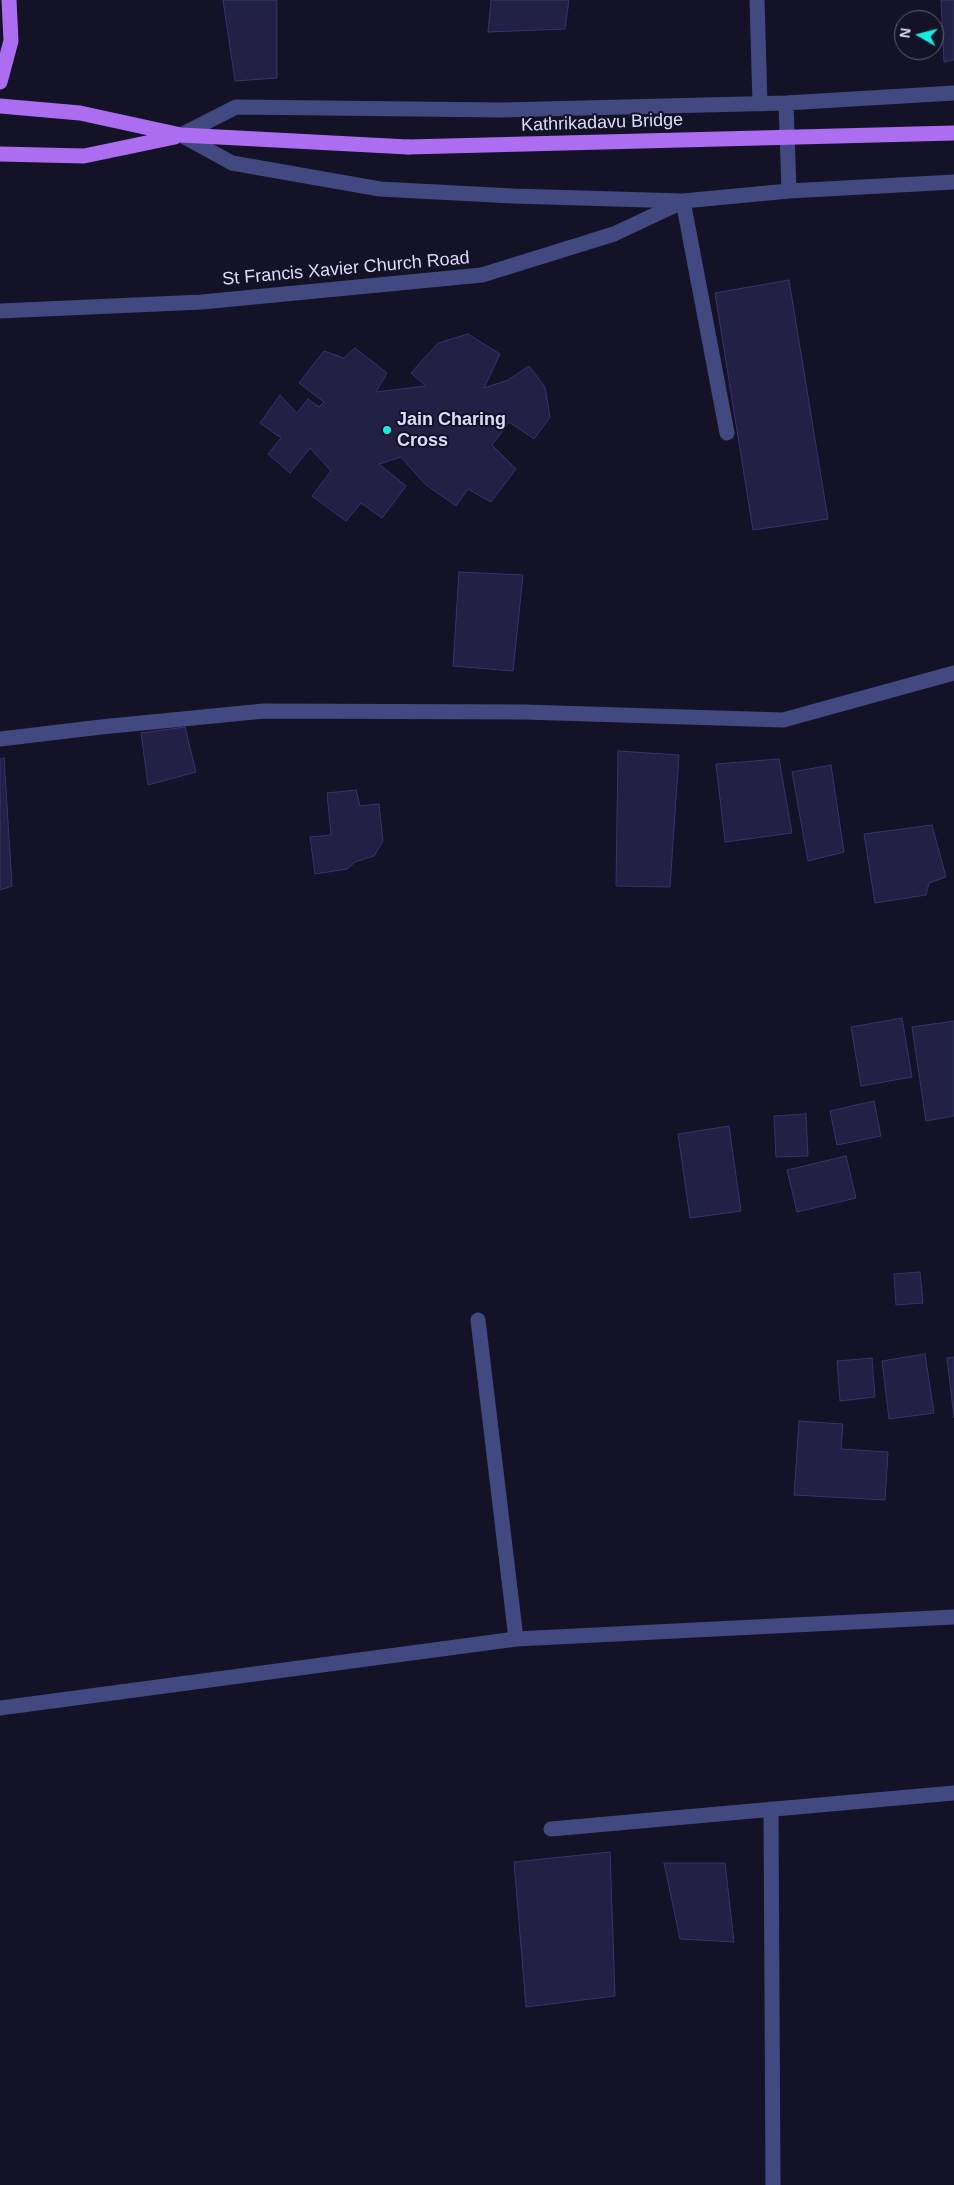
<!DOCTYPE html>
<html>
<head>
<meta charset="utf-8">
<style>
	body { margin:0 }
	#map { position:relative; width:954px; height:2185px; overflow:hidden; background:#131226; font-family:Helvetica,sans-serif }
	canvas { display:block }
	.north { position:absolute; left:894px; top:10px; width:50px; height:50px; box-sizing:border-box; background:#131226; border:1px solid #63637b; border-radius:50%; rotate:278deg; font-size:14px; font-weight:700; line-height:20px; text-align:center; color:#dbdcfb }
	.north::after { content:''; display:block; margin:auto; width:18px; height:22px; background:#1ae9df; clip-path:polygon(50% 0,100% 100%,50% 72%,0 100%) }
</style>
</head>
<body>
<div id="map">
<canvas width="954" height="2185"></canvas>
<div class="north">N</div>
</div>
<script>
const ctx = document.querySelector('canvas').getContext('2d');
ctx.lineJoin = 'round';
function paint(path, color) { ctx.fillStyle = color; ctx.fill(path, 'evenodd'); }
const shape = rows => new Path2D(rows.map(r => 'M' + r).join(''));
function strokePath(path, color, width, dash) { ctx.strokeStyle = color; ctx.lineWidth = width; ctx.lineCap = dash ? 'butt' : 'round'; ctx.setLineDash(dash || []); ctx.stroke(path); }
function label(font, color, halo, rows, align = 'center') {
  ctx.font = font + ' Helvetica,sans-serif'; ctx.lineWidth = 4; ctx.setLineDash([]); ctx.textBaseline = 'middle'; ctx.strokeStyle = halo; ctx.fillStyle = color; for (const [text, x, y, turn = 0] of rows) {
    ctx.save(); ctx.translate(x, y); ctx.rotate((+turn || 0) * Math.PI / 180); ctx.textAlign = isNaN(turn) ? turn : align; if (halo) ctx.strokeText(text, 0, 0); ctx.fillText(text, 0, 0); ctx.restore();
  }
}
const building = shape([
	[223,0,277,0,277,78,235,81,223,0],
	[491,0,569,0,565,29,488,32,491,0],
	[941,0,954,0,954,60,944,62,941,0],
	[789,280,828,519,753,530,715,293,789,280],
	[468,334,500,354,484,388,508,380,529,366,545,387,550,417,534,439,509,422,492,445,516,469,491,502,468,489,456,506,425,484,401,457,379,464,406,486,382,518,361,503,346,521,312,496,331,471,310,448,290,473,268,454,281,438,260,423,280,395,297,413,308,399,319,407,324,402,299,383,324,351,344,358,355,348,387,373,376,392,426,386,411,373,438,343,468,334],
	[459,572,523,575,513,671,453,666,459,572],
	[185,727,196,772,148,785,141,733,185,727],
	[618,751,679,755,670,887,616,886,618,751],
	[4,758,12,886,0,890,0,759,4,758],
	[779,759,792,833,725,842,716,764,779,759],
	[831,765,844,852,808,861,792,772,831,765],
	[356,790,360,806,379,804,383,841,374,856,355,862,347,869,315,874,310,837,331,835,327,793,356,790],
	[932,825,946,877,929,883,926,895,875,903,864,834,932,825],
	[902,1018,912,1077,861,1086,851,1027,902,1018],
	[954,1021,954,1116,926,1121,912,1027,954,1021],
	[874,1101,881,1136,837,1145,830,1111,874,1101],
	[806,1114,808,1156,776,1157,774,1116,806,1114],
	[729,1126,741,1211,690,1218,678,1134,729,1126],
	[846,1156,856,1198,797,1212,787,1170,846,1156],
	[920,1272,923,1303,896,1305,894,1274,920,1272],
	[925,1354,934,1413,889,1419,882,1361,925,1354],
	[954,1357,954,1418,947,1358,954,1357],
	[872,1358,875,1397,840,1401,837,1361,872,1358],
	[799,1421,843,1424,841,1449,888,1452,885,1500,794,1495,799,1421],
	[610,1852,615,1996,526,2007,514,1862,610,1852],
	[664,1863,725,1863,734,1942,680,1939,664,1863]
]);
paint(building, '#222045');
strokePath(building, '#37346f', 1);
strokePath(shape([
	[757,0,760,104],
	[786,103,789,191],
	[181,135,232,163,380,189,513,196,683,201,789,191,954,182],
	[181,135,236,107,502,110,786,103,954,93],
	[683,201,727,433],
	[0,311,202,302,482,275,614,234,680,203],
	[0,739,101,727,264,711,524,712,783,720,954,673],
	[478,1320,516,1639],
	[0,1708,516,1639,954,1617],
	[771,1809,773,2185],
	[551,1829,954,1793]
]), '#424981', 15);
strokePath(shape([
	[0,82,11,41,9,0],
	[0,106,80,113,181,135,408,147],
	[0,154,84,156,175,137]
]), '#ac6df1', 15);
strokePath(shape([
	[408,147,954,133]
]), '#ac6df1', 15);
for (const [x, y, r, color] of [
	[387,430,5,"#1ae9df"]
]) { const dot = new Path2D(); dot.arc(x, y, r, 0, 2 * Math.PI); ctx.fillStyle = color; ctx.fill(dot); strokePath(dot, '#131226', 2); }
label('18px', '#dbdcfb', '#131226', [
	["Kathrikadavu Bridge",602,123,-2],
	["St Francis Xavier Church Road",346,269,-5]
]);
label('bold 18px', '#dbdcfb', '#131226', [
	["Jain Charing",397,420],
	["Cross",397,441]
], 'left');
</script>
</body>
</html>
